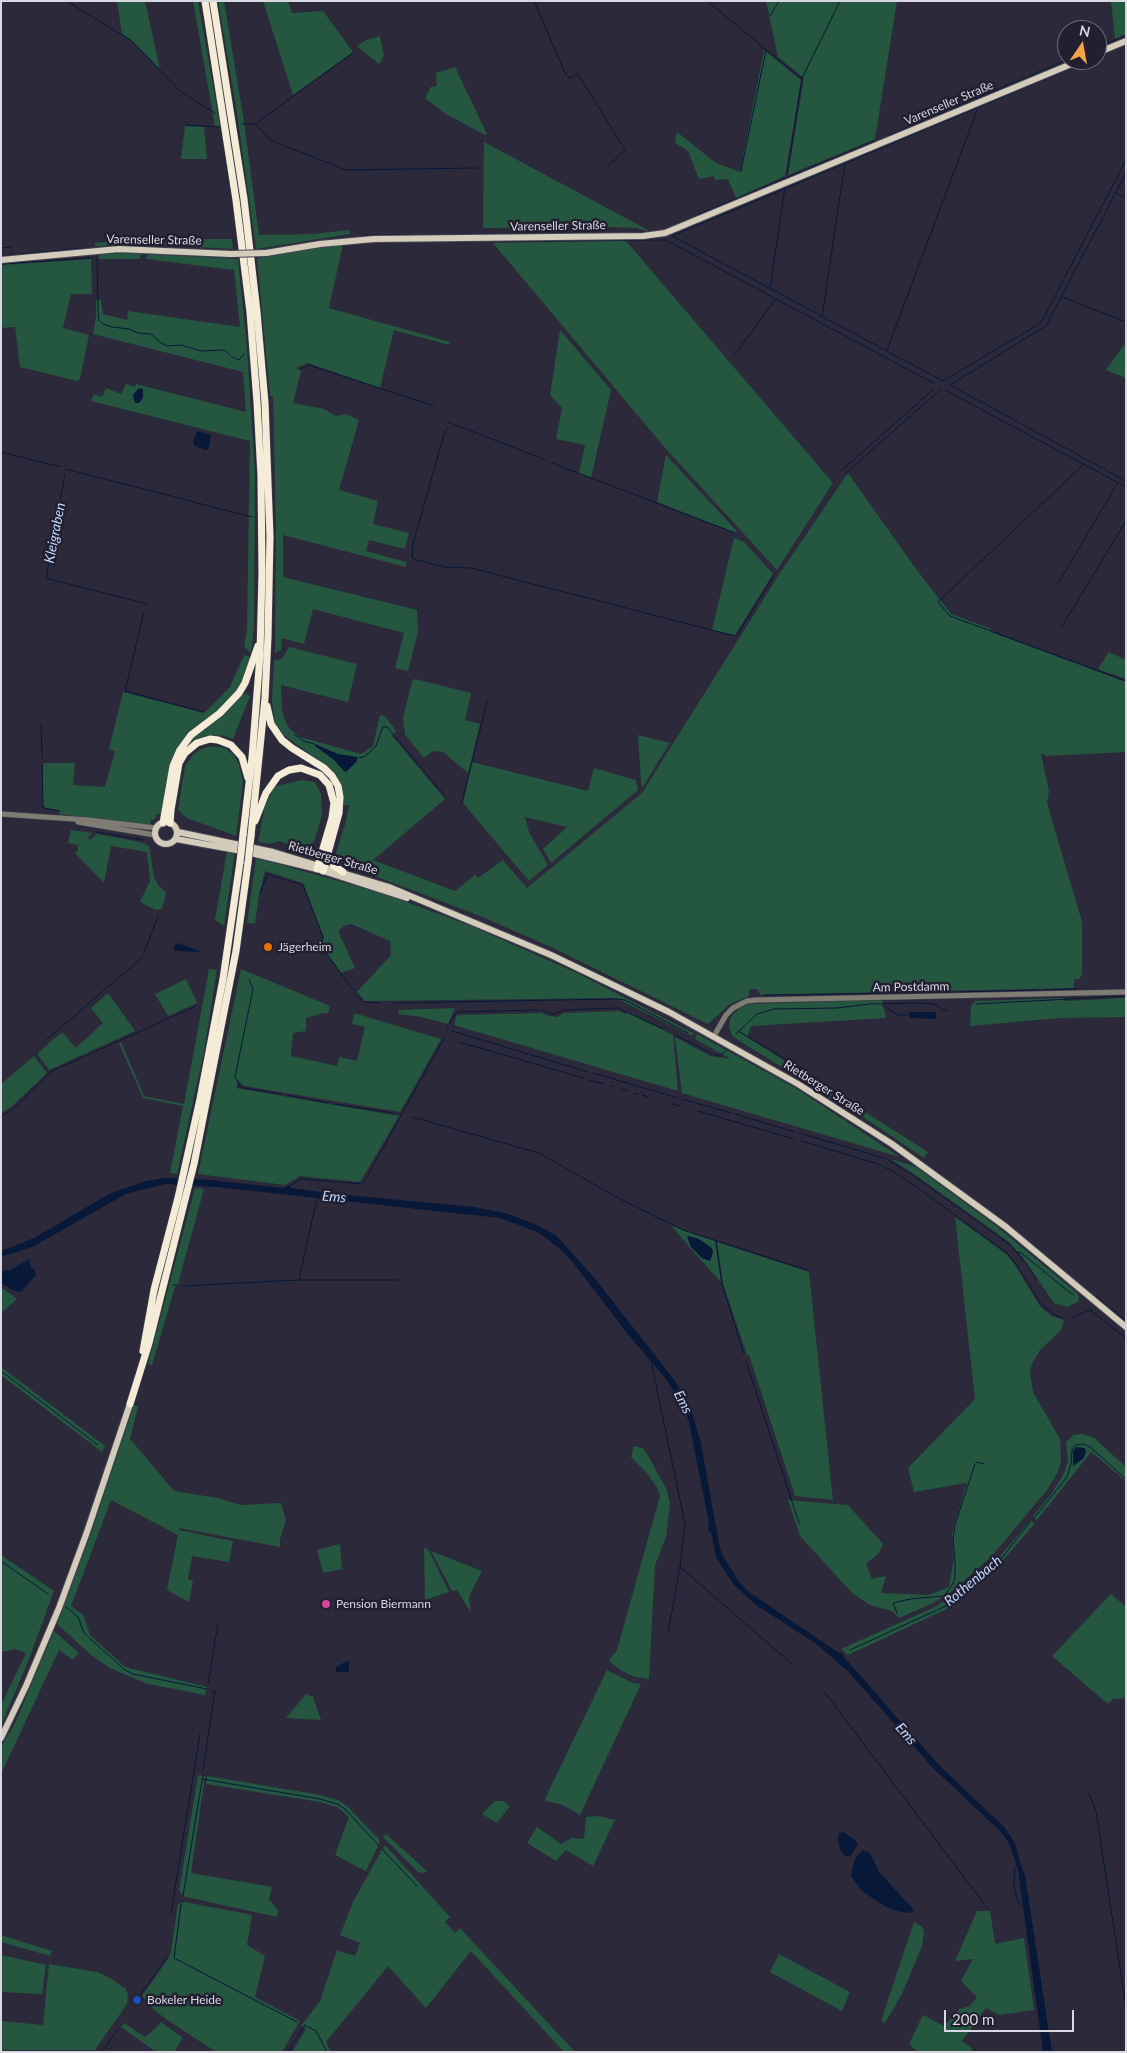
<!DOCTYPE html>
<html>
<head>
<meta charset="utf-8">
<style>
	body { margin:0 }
	#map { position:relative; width:1127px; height:2053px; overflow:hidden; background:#2c2a3a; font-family:Lato,sans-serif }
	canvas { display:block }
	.frame { position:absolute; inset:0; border:2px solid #d8d7e2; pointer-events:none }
	.north { position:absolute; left:1057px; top:20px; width:50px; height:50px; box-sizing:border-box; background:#222030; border:1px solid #6b6977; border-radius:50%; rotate:12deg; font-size:14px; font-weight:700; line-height:20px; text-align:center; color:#d8d7e2 }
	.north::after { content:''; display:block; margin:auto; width:18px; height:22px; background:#f6a248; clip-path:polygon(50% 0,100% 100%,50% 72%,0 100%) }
	.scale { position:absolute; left:944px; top:2010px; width:130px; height:22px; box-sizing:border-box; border:2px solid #d8d7e2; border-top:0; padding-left:6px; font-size:15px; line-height:18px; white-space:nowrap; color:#d8d7e2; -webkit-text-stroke:4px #222030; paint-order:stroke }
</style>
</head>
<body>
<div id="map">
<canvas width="1127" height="2053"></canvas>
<div class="frame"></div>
<div class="north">N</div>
<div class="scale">200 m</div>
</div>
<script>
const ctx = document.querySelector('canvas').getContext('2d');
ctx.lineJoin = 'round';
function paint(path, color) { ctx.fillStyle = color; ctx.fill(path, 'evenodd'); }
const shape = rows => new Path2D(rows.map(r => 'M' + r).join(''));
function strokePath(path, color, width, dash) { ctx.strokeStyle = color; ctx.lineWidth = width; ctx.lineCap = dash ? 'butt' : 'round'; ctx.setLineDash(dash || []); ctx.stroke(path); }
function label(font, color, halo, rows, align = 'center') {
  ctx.font = font + ' Lato,sans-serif'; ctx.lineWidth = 5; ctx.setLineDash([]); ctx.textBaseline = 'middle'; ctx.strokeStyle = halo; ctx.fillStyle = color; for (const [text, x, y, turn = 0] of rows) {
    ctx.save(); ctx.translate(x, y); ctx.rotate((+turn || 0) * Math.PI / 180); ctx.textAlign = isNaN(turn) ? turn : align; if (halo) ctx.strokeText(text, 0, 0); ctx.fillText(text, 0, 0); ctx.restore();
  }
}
paint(shape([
	[117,1,145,1,160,69,132,41,122,34],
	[193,1,198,1,220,126,215,126],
	[218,1,224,1,244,122,259,235,313,234,349,230,350,234,256,249,236,107],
	[263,1,288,1,292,13,323,11,353,52,293,95],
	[766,1,897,1,875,139,788,175,804,78,778,57],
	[1111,1,1126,1,1126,34,1115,39],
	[380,36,384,56,379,64,357,46,366,40],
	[764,50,801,80,785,176,736,198,728,179,715,180,714,176,699,179,688,151,675,143,677,132,716,163,740,172],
	[455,67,487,134,485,135,446,114,425,98,431,87,437,86,436,73],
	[185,126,204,127,207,159,181,159],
	[484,142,648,230,647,231,636,228,608,227,483,228],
	[145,239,232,239,233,249,144,244,95,246,95,243],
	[626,241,833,483,777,570,666,449,493,243],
	[343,244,329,308,450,342,449,345,394,330,380,388,308,363,296,368,301,371,293,403,324,409,336,416,346,414,359,420,339,490,378,501,373,524,409,533,405,549,369,540,366,551,406,562,406,567,283,535,283,577,417,610,418,632,408,671,395,668,404,633,313,609,304,644,282,638,281,650,275,653,276,529,273,396,270,396,257,258],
	[139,253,141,254,140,259,99,259,99,254],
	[148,254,238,259,247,348,255,475,254,628,251,653,244,647,247,629,250,441,91,401,94,394,102,397,106,388,121,394,126,384,135,387,136,384,246,412,243,372,93,334,96,316,96,300,101,300,103,314,127,320,128,311,240,327,234,270,146,259],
	[91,259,92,294,71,294,63,328,89,335,80,379,77,381,20,367,15,327,1,328,1,265],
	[560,330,611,390,591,478,579,473,585,445,556,439,562,408,550,395],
	[1126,342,1126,378,1106,370],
	[666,455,736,530,736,533,657,502],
	[848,473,916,569,951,614,991,629,991,632,1126,682,1126,752,1045,756,1044,754,1041,754,1049,791,1047,803,1082,922,1082,974,1079,979,1074,979,1074,988,761,995,757,989,750,989,749,995,747,997,730,1004,708,1024,553,948,480,916,346,865,338,860,336,853,346,821,349,805,344,805,341,784,328,767,285,736,275,723,272,701,274,660,282,659,289,647,357,664,348,702,281,685,282,711,287,725,292,731,300,737,361,754,373,746,380,715,385,716,396,731,392,736,445,799,373,860,455,891,475,875,478,878,503,860,527,888,642,793,780,573],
	[734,538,744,542,773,574,735,635,712,630],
	[1109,652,1126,660,1126,679,1098,669],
	[244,655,251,657,242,682,237,691,228,702,185,738,177,749,172,761,162,814,157,814,155,819,151,820,150,825,59,814,59,810,46,808,43,804,43,765,45,763,75,763,73,785,105,787,115,751,109,749,123,692,204,713,230,687],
	[415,679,471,693,465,720,480,724,468,773,443,752,433,751,424,758,405,735,403,718,412,681],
	[245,693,250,696,233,739,224,736,212,735,196,740,186,748,184,747,192,737,222,715],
	[638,735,670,743,642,788,641,781],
	[212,746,225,748,234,755,239,765,243,782,236,836,187,818,178,810,185,766,193,755,201,749],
	[472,762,588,791,594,768,636,780,638,790,551,863,543,849,567,827,525,817,529,832,548,865,529,881,463,803],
	[302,780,315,782,321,794,322,815,314,842,304,850,279,841,269,844,258,842,265,806,272,790,276,786],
	[71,830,92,833,88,838,90,840,97,834,140,842,149,846,154,877,158,885,166,893,162,909,156,910,140,902,150,881,147,852,111,846,104,883,75,853,78,850,78,845,68,843],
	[227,851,235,852,224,926,215,920],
	[256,858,385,894,471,926,579,974,693,1033,692,1036,616,998,365,1001,357,992,391,955,390,941,351,924,344,926,338,931,355,968,341,973,320,943,324,938,303,883,265,871,259,895,255,924,247,923],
	[209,969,217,970,204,1052,177,1174,170,1173,183,1106,143,1098,119,1043,121,1042,144,1096,184,1104],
	[241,969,330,1006,328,1013,323,1013,306,1018,306,1031,293,1033,291,1056,337,1066,339,1057,357,1061,365,1027,352,1024,354,1013,441,1039,400,1112,244,1086,238,1080,236,1088,399,1116,360,1182,300,1176,285,1185,198,1174],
	[186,979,197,1003,168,1016,155,994],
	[108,993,135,1031,49,1070,38,1055,39,1052,62,1032,76,1048,103,1023,91,1008],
	[1063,998,1065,1001,1126,998,1126,1017,1060,1018,970,1026,971,1006,975,1001],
	[882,1000,886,1018,751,1026,747,1037,928,1152,924,1158,866,1119,733,1037,729,1028,730,1019,733,1014,740,1008,749,1004],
	[455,1008,448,1024,421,1017,399,1014,398,1010],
	[619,1011,625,1014,627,1012,673,1035,678,1091,454,1025,457,1015,542,1013,549,1016,557,1017,564,1013],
	[697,1034,797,1089,900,1157,682,1093,675,1037,710,1056,731,1059,695,1039],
	[34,1056,47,1073,11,1107,1,1113,1,1084],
	[891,1159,916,1167,995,1225,1077,1293,1079,1297,1078,1302,1067,1307,1054,1303,1023,1258,1009,1242,914,1174],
	[195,1188,204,1189,178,1284,175,1287,152,1365,148,1364],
	[955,1217,1006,1254,1015,1265,1040,1306,1051,1316,1064,1320,1061,1330,1040,1350,1032,1364,1030,1372,1033,1392,1060,1439,1061,1461,1058,1472,1047,1490,991,1557,951,1592,933,1603,899,1618,892,1611,870,1605,852,1593,800,1536,788,1500,848,1505,883,1544,879,1553,866,1564,872,1579,886,1576,881,1593,929,1595,949,1587,954,1558,952,1533,967,1483,914,1492,908,1468,975,1399],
	[671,1225,715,1241,721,1282,698,1257],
	[717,1242,809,1272,833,1500,795,1496,749,1355,747,1355,723,1284],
	[1,1287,17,1299,1,1313],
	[1,1367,105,1446,102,1452,1,1375],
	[134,1405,138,1407,130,1439,174,1491,218,1498,241,1505,281,1503,286,1520,280,1539,280,1547,179,1528,179,1530,233,1541,229,1562,192,1556,188,1579,193,1581,189,1602,167,1590,178,1535,111,1500,71,1606,84,1616,90,1635,125,1667,207,1687,205,1695,148,1684,110,1668,91,1655,57,1624,91,1534],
	[1083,1434,1094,1438,1126,1467,1126,1481,1091,1452,1037,1520,1033,1516,1052,1493,1064,1473,1068,1461,1066,1442,1074,1435],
	[634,1446,643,1448,650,1459,667,1490,670,1504,666,1537,655,1565,649,1679,635,1677,620,1670,609,1661,617,1650,660,1496,656,1486,646,1472,631,1457],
	[1030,1521,1035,1523,999,1565,955,1605,848,1655,841,1649,937,1606,981,1574,996,1561],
	[340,1544,342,1569,323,1573,317,1550],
	[424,1548,428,1549,449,1592,425,1600],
	[431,1551,482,1571,469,1597,471,1613,457,1590,452,1591],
	[1,1555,54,1591,31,1654,1,1726,1,1705,26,1653,15,1649,1,1652],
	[1111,1594,1126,1607,1126,1698,1113,1699,1108,1704,1052,1656],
	[54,1631,79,1653,73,1660,59,1650,1,1774,1,1747,16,1721],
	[607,1670,633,1683,641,1684,580,1815,563,1805,546,1801,545,1799],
	[306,1694,313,1697,321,1720,286,1718],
	[198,1775,205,1776,191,1873,272,1887,269,1899,278,1910,277,1917,186,1897,179,1891],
	[207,1776,320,1795,338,1800,347,1806,378,1838,380,1842,377,1848,366,1871,335,1855,349,1817,337,1807,320,1802,206,1784],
	[495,1801,503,1801,510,1806,497,1823,482,1814],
	[598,1816,615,1820,593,1866,566,1850,556,1861,527,1843,537,1827,561,1844,572,1838,584,1839,586,1817],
	[386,1834,427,1871,424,1873,418,1872,383,1837],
	[384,1846,386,1846,450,1917,445,1922,455,1933,460,1928,575,2052,564,2052,471,1951,426,2008,388,1966,326,2042,331,2052,292,2052,306,2029,301,2026,320,2001,337,1950,355,1956,360,1943,340,1935,354,1900],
	[185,1902,252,1915,247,1945,265,1956,255,1997,300,2021,282,2052,216,2052,166,2019,153,2009,142,1996,168,1959,171,1951,178,1904],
	[977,1911,990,1911,995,1944,1024,1938,1034,2010,999,2015,986,2008,962,2041,972,2048,972,2052,918,2052,909,2044,923,2015,944,2026,959,2009,970,2006,977,1997,961,1981,973,1959,955,1961],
	[914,1922,922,1927,924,1932,922,1946,902,1994,885,2023,881,2021],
	[1,1935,52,1951,50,1956,1,1942],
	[779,1954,850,1992,842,2011,770,1972],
	[1,1955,46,1965,42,1994,1,1992],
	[49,1964,97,1972,110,1978,126,1989,128,1995,127,2004,95,2050,1,2050,1,2021,43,2025],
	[161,2022,183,2038,174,2052,156,2052,121,2027,124,2023,145,2037,154,2030]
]), '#245640');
paint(shape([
	[139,388,143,389,143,398,139,403,135,403,133,395],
	[197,431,211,435,209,449,205,450,195,446,193,442],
	[315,744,338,754,357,757,357,761,346,772,344,771,333,759,315,746],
	[178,943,199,951,200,952,175,951,173,950,175,945],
	[909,1012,936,1012,936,1019,909,1018],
	[166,1178,211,1180,282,1188,288,1186,292,1188,327,1193,474,1207,505,1213,537,1225,556,1235,596,1280,675,1381,690,1406,701,1443,719,1544,722,1554,739,1582,749,1592,839,1653,843,1653,843,1656,937,1763,1005,1828,1015,1843,1022,1869,1025,1875,1052,2052,1043,2052,1018,1870,1010,1845,1000,1831,932,1767,848,1671,815,1643,756,1605,733,1584,716,1557,711,1532,708,1529,709,1523,689,1422,682,1403,665,1378,627,1333,571,1260,559,1248,537,1232,500,1218,216,1187,165,1184,126,1194,32,1247,1,1257,1,1251,34,1238,111,1193,146,1181],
	[689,1236,699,1239,712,1248,713,1253,710,1261,702,1258,691,1247,687,1237],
	[29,1259,31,1267,35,1270,36,1275,21,1292,12,1290,1,1283,1,1271,10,1270],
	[1076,1447,1085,1448,1086,1451,1084,1458,1073,1466,1073,1451],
	[349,1660,349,1672,336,1672,336,1667],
	[843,1832,855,1840,858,1845,850,1856,845,1856,840,1850,838,1839,839,1833],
	[864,1850,870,1853,879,1872,915,1911,907,1913,893,1910,881,1904,862,1891,851,1876,854,1861,861,1851]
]), '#071839');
strokePath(shape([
	[66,1,132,41,181,92,215,113],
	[534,1,566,75,570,78,578,74,625,150,607,167],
	[707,1,802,79,787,174],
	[770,16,779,1],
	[1097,47,1126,36],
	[1097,57,1126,45],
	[1091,60,672,236,943,381,1041,323,1126,160],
	[802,78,840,1],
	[242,124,255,124,353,53],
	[255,124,270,140,346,170,477,168],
	[186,125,218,127],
	[887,136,1067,60],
	[741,171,766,50],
	[1126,173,1046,326,950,385,1126,481],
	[1,175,2,175],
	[1115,193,1126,198],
	[699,214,875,141],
	[485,234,597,233],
	[365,235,381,235],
	[384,235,412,235],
	[419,235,473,234],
	[500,241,666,240,935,384],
	[1,248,11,247],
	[1,256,87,248],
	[97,258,98,312,99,320,103,324,112,327,129,329,138,333,151,334,161,343,168,346,181,345,201,351,225,350,232,357,239,360,244,354],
	[1,264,90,258],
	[770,288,785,188],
	[1062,297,1126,322],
	[822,317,845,163],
	[887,350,978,108],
	[733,357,775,300],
	[300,369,309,365,434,406],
	[945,390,1126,487],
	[448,422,546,460],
	[448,427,445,431,413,544,412,554,413,559,445,567,471,568,735,636,737,635,774,575],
	[1,452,61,467],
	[552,463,735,533],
	[1083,465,938,602,950,616,1126,681],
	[66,469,252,517],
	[842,470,934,389],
	[846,473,941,389],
	[65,474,46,578,147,604],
	[1059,582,1117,484],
	[144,612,125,691,204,712],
	[1061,628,1126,521],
	[41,725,42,758],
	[295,735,304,741,314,744],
	[358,758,364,757,376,746,383,727,387,727,445,796],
	[42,765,43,808,60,811],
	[462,802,488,698],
	[96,832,143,840],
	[260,893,267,874,303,885,323,937,320,945,354,991],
	[144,952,158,917],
	[249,980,253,989,235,1077,240,1086,245,1088,281,1094],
	[1043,990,1076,989],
	[954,992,1039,990],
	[356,994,363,1002,381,1003],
	[765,995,948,992],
	[393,1003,616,999,625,1000,688,1033],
	[976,1004,1126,996],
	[882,1005,898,1015,906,1015],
	[542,1010,554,1014,563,1010,618,1008,663,1029],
	[449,1024,457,1012,538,1010],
	[447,1031,448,1029],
	[452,1031,588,1072],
	[738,1031,804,1070],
	[736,1034,757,1014,774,1009,837,1008,869,1004,919,1003,933,1004,947,1011],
	[675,1035,715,1055,720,1055,726,1051],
	[45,1041,143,957],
	[459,1042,584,1078],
	[593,1073,678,1098],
	[589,1080,605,1084],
	[610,1086,615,1087],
	[622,1089,627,1091],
	[634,1093,639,1094],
	[287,1095,328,1103],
	[642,1095,648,1097],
	[682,1099,731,1113],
	[334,1104,393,1113],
	[673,1104,680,1106],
	[698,1111,794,1139],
	[735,1114,795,1132],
	[1,1116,13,1109,52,1071,196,1006],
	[412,1117,539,1153,620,1199,683,1230,807,1270],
	[799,1133,884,1158],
	[802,1141,878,1164,894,1172,918,1188,1007,1253,1016,1264,1041,1304,1053,1314,1065,1319],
	[888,1160,913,1175,1009,1244,1023,1259,1037,1280],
	[288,1187,301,1179,363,1184,444,1038],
	[716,1241,722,1284,744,1354],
	[1017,1253,1020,1252,1073,1295],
	[299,1279,317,1198],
	[173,1285,177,1285],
	[182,1286,298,1280,399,1280],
	[1097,1297,1126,1321],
	[1072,1318,1090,1310,1126,1338],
	[651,1361,685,1524,680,1566,668,1633],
	[746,1361,799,1523],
	[1,1371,98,1445],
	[1035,1517,1067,1477,1071,1464,1072,1450,1075,1445,1084,1444,1090,1447,1126,1479],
	[1,1561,48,1594],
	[680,1567,792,1664],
	[66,1607,78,1617,84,1633,125,1670,133,1674,207,1689],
	[897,1613,893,1603,910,1599,944,1596,952,1585,955,1578,955,1558,953,1539,955,1525,975,1464,978,1462,984,1464],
	[850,1650,948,1605,997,1564,1030,1522],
	[208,1683,218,1623],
	[823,1690,988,1909],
	[203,1770,215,1691,212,1691],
	[202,1779,320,1799,337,1804,345,1809,379,1846],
	[1089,1794,1096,1811,1125,2001],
	[382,1849,417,1886],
	[1018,1864,1015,1867,1014,1887,1017,1898,1021,1905,1023,1906],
	[183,1896,203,1775],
	[181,1904,174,1958,297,2022],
	[171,1913,200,1734],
	[141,1994,167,1957],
	[304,2025,316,2031,327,2052],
	[975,2049,975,2052],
	[102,2052,119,2027],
	[288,2052,305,2025]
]), '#071839', 1);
const minor = shape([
	[1,814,88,820,156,828],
	[78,822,155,835],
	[714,1036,726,1015,733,1008,747,1001,756,1000,1126,992]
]);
const major = shape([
	[1097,53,1126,41],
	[266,253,320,244,374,239,643,236,665,233,1081,60],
	[1,260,119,249,231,254],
	'155 833a11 11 0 1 1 22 0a11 11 0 1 1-22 0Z',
	[178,832,273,852,389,887,551,955,669,1012,798,1084,892,1144,1006,1227,1126,1327],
	[176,839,247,852,317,869,407,898],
	[1,1738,26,1686,59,1608,87,1532,130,1404]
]);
const highway = shape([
	[205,1,236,200,250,312,257,402,261,475,262,572,260,655,252,758,243,835],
	[213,1,244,199,257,312,265,403,270,537,268,636,265,698,251,836],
	[267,706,271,724,282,740,292,748,324,768,332,776,338,786,340,797,339,813,323,871],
	[255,821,266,793,278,776,289,770,301,768,320,775,329,785,334,803,332,818,317,869],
	[163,823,173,766,180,750,191,735,220,713,239,693,245,683,258,646],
	[170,823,171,810,179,763,185,753,197,743,210,739,218,740,231,745,242,757,248,778],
	[328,855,334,866,343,872],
	[143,1351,154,1290,178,1198,200,1099,223,979,240,862],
	[130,1404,149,1343,194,1164,236,951,248,863]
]);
strokePath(minor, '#484655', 6);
strokePath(major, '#484655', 8);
strokePath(highway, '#484655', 8);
strokePath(minor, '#7f7c74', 5);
strokePath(major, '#d3ccbb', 6);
strokePath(highway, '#f4ecd7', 7);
const majorBridge = shape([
	[231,254,266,253]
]);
const highwayBridge = shape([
	[240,862,243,835],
	[248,863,251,836]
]);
strokePath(majorBridge, '#484655', 8, []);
strokePath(highwayBridge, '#484655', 8, []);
strokePath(majorBridge, '#d3ccbb', 6);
strokePath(highwayBridge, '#f4ecd7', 7);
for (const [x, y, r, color] of [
	[268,947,5,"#e8710a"],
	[326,1604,5,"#d1479c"],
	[137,2000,5,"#1a4fb4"]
]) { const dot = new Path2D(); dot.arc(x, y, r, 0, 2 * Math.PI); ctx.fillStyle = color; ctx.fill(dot); strokePath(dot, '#222030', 2); }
label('12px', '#d8d7e2', '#222030', [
	["Varenseller Straße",949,103,-23],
	["Varenseller Straße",558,226,-1],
	["Varenseller Straße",154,240,1],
	["Rietberger Straße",333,858,16],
	["Am Postdamm",911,987,-1],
	["Rietberger Straße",824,1088,32]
]);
label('12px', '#d8d7e2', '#222030', [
	["Jägerheim",278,947],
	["Pension Biermann",336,1604],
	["Bokeler Heide",147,2000]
], 'left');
label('italic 14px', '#c1d7fe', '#222030', [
	["Kleigraben",55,533,-79],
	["Ems",334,1197,5],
	["Ems",683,1402,63],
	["Rothenbach",973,1581,-40],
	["Ems",906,1734,49]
]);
</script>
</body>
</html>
